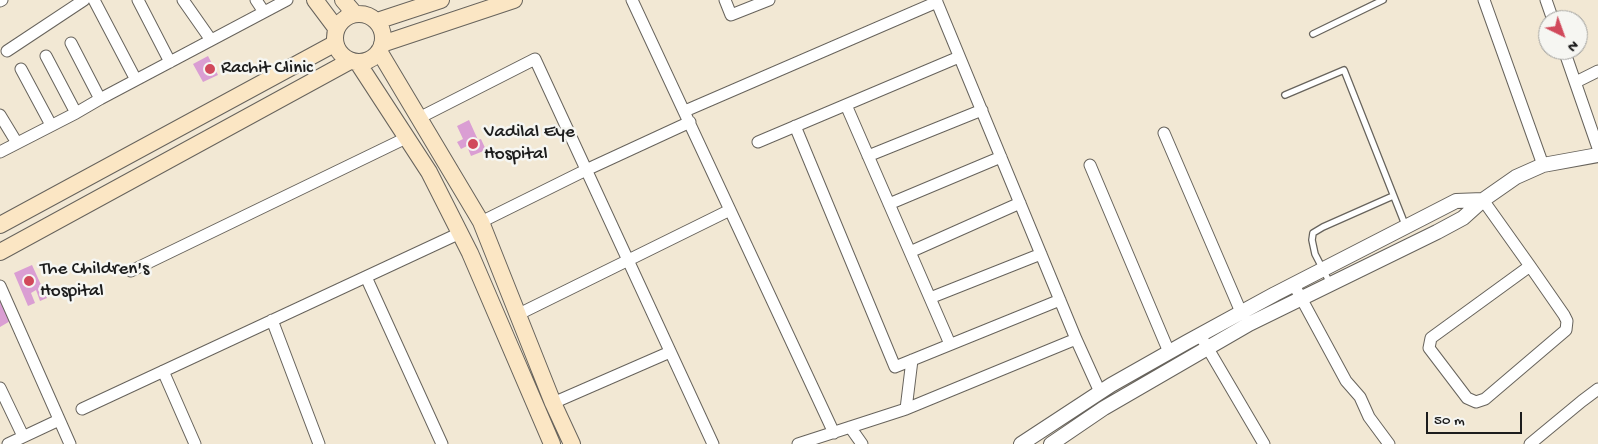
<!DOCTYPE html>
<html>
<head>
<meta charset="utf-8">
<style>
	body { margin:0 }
	#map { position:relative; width:1598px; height:444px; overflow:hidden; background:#f2e8d4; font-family:"Gochi Hand",sans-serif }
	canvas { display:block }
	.north { position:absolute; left:1538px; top:10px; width:50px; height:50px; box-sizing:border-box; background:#f6f6f2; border:1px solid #9f9f9c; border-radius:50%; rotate:138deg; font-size:14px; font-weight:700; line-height:20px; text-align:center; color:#1c1c1c }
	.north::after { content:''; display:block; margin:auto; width:18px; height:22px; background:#d1495b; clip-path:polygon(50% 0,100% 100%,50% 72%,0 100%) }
	.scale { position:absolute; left:1426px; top:412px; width:96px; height:22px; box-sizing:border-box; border:2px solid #1c1c1c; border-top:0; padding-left:6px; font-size:15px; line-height:18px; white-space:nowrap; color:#1c1c1c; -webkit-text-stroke:4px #f6f6f2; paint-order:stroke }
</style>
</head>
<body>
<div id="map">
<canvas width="1598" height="444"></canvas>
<div class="north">N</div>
<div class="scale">50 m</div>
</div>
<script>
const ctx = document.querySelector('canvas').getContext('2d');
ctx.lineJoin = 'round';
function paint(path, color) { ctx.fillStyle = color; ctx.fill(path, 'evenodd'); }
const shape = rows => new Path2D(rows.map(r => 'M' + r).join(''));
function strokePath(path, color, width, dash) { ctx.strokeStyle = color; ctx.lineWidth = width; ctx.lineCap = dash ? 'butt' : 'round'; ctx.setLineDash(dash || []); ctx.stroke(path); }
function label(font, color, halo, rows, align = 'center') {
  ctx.font = font + ' "Gochi Hand",sans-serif'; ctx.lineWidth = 5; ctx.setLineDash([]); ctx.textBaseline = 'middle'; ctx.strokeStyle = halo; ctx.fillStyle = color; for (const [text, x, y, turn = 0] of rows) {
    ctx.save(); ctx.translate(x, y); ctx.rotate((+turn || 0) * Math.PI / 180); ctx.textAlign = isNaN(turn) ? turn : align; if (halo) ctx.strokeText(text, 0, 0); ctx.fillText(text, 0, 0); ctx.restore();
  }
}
paint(shape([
	[208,56,218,75,203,82,193,64],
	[469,120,478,140,481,139,486,150,471,156,467,146,461,149,457,142,463,139,457,126],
	[32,265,47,298,40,301,36,290,31,293,35,303,28,306,14,273],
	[0,298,12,320,0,327]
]), '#da9ed3');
const service = shape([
	[1313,34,1383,0],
	[1285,95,1344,70,1406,227],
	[1330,283,1315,254,1312,240,1313,233,1323,227,1393,196]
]);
const minor = shape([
	[94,0,136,80],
	[138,0,170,62],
	[183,0,211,40],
	[256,0,264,12],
	[632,0,834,433],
	[725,0,731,15,769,0],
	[936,0,1076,339,1100,392],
	[1484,0,1543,165],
	[1546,0,1553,20],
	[0,1,2,0],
	[71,43,100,99],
	[1564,50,1598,148],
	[7,51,84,0],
	[46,56,76,113],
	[21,69,51,125],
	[1576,82,1598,71],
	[846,105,950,344],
	[685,111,937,2],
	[0,115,17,143],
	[419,118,535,59,713,444],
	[795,126,895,367,1060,300],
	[1164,133,1241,312],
	[758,142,959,57],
	[0,152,76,113,100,99,287,0],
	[868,156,982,110],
	[1090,165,1169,352],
	[1483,200,1530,266,1564,315,1567,321,1566,330,1485,399,1476,402,1467,398,1429,348,1431,338,1530,266],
	[889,204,1001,157],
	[481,222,586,170,690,122],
	[910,252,1020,203],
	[131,271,406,138],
	[366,277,442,444],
	[1294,285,1346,381,1360,397,1369,417,1389,444],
	[0,286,70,444],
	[930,298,1041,254],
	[519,314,730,210],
	[272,320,319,444],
	[1200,335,1264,444],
	[163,371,195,444],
	[0,388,23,436],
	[553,403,670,352],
	[82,409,460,233],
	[906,409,912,360],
	[850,427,862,444],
	[8,444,59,420],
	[798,444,906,409,1076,339],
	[1530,444,1582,401,1598,389]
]);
const tertiary = shape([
	[1021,444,1111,385,1187,342,1275,294,1456,201,1483,200],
	[1051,444,1104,408,1249,324,1437,232,1463,218,1483,200,1516,177,1543,165,1598,155]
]);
const secondary = shape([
	[315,0,336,28],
	[343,0,355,14],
	'335 38a24 24 0 1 1 48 0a24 24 0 1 1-48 0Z',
	[377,21,441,0],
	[382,44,514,0],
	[379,51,481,222,553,403,572,444],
	[358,63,429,172,470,253,552,444],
	[0,225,334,44],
	[0,252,350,61]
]);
strokePath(service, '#67635c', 8);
strokePath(minor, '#67635c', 13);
strokePath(tertiary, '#67635c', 16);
strokePath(secondary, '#67635c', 18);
strokePath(service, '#fff', 5.5);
strokePath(minor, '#fff', 11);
strokePath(tertiary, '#fff', 14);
strokePath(secondary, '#fbe6c4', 16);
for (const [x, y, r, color] of [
	[210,69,6,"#d1495b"],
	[473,144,6,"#d1495b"],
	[29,281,6,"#d1495b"]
]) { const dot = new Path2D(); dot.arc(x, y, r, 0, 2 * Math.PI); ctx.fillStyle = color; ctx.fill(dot); strokePath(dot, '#f6f6f2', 2); }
label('19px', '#1c1c1c', '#f6f6f2', [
	["Rachit Clinic",221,69],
	["Vadilal Eye",484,133],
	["Hospital",484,155],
	["The Children's",40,270],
	["Hospital",40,292]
], 'left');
</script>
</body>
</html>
